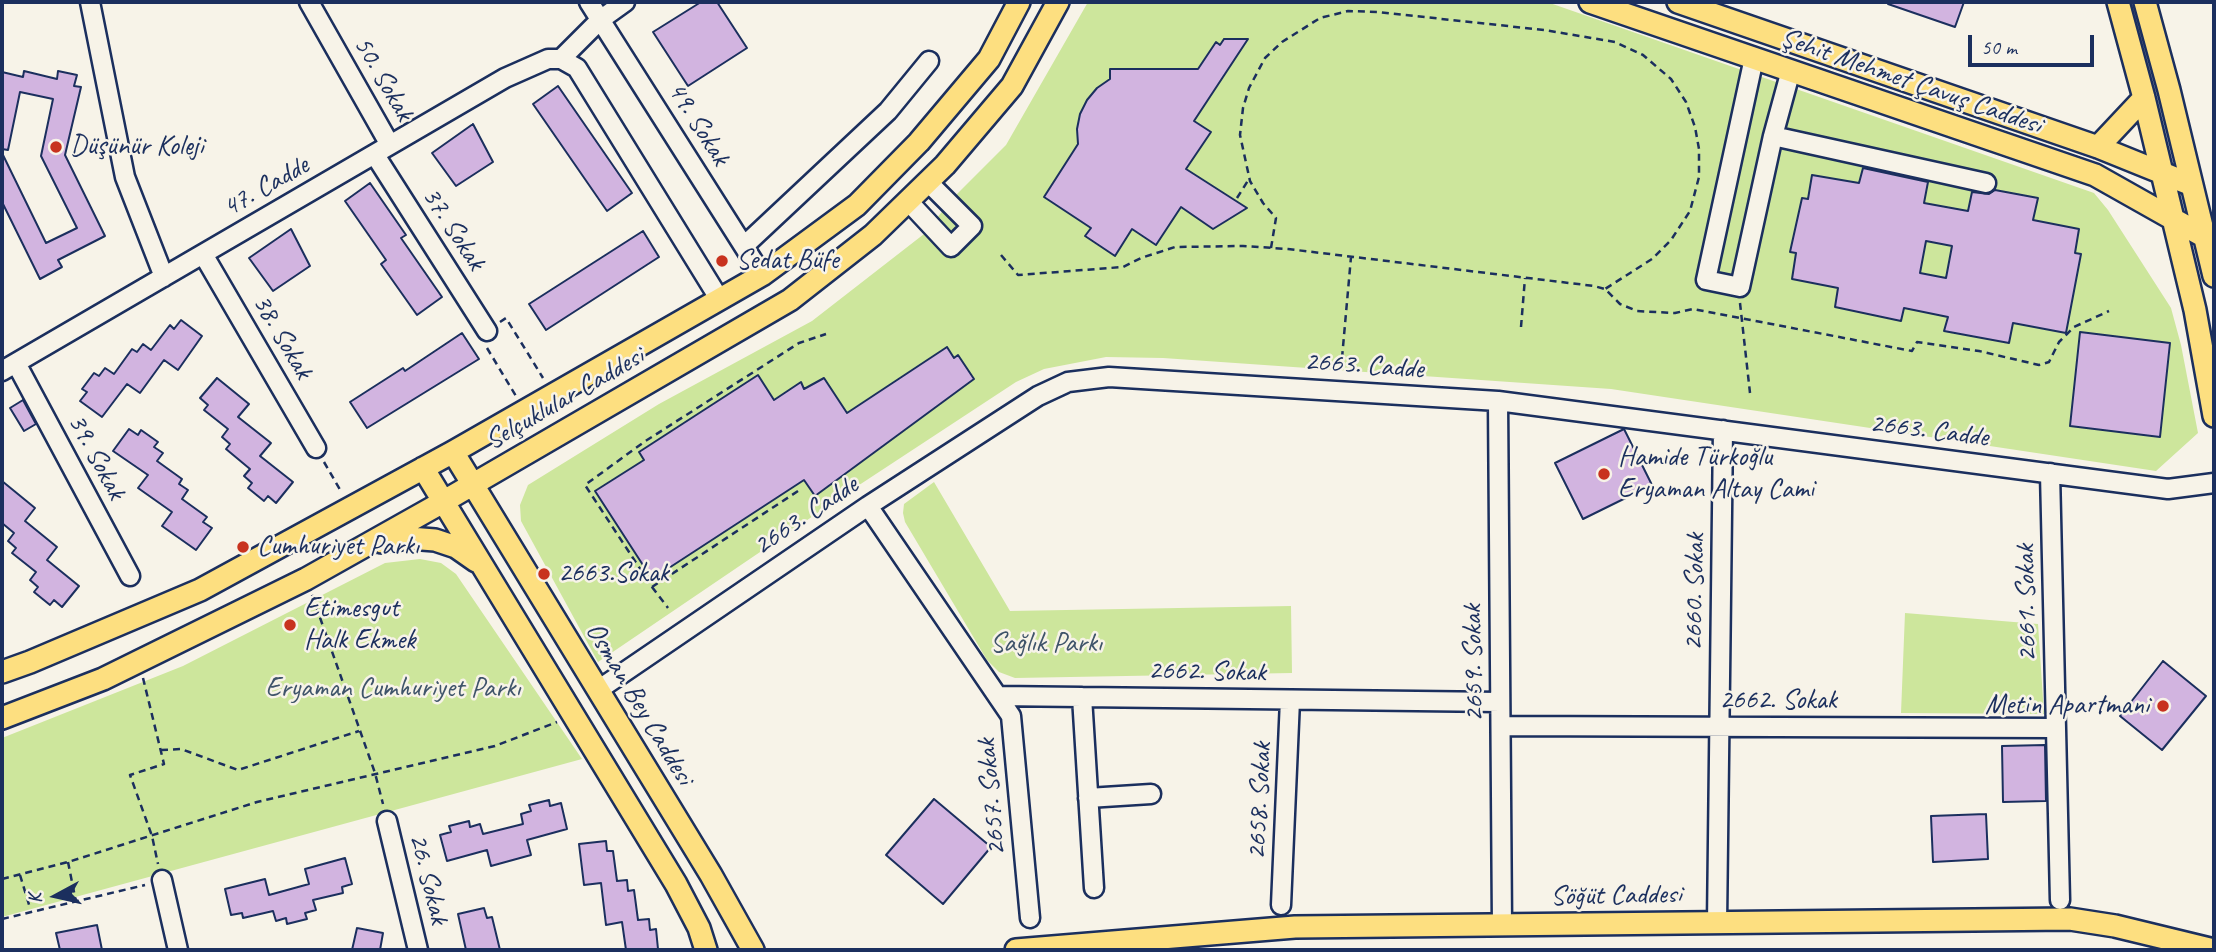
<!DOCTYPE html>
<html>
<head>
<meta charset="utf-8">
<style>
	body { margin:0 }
	#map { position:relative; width:2216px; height:952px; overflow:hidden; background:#f7f3e8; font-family:Caveat,sans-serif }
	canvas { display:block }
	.frame { position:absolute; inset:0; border:4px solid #1b2f5e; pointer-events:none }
	.north { position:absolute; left:21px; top:861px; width:70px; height:70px; -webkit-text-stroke:5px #f7f3e8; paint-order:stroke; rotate:262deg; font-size:19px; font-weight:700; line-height:28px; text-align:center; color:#1b2f5e }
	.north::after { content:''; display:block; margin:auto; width:24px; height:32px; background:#1b2f5e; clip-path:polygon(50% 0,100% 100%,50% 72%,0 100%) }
	.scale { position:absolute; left:1968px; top:35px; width:126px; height:32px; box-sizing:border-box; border:4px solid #1b2f5e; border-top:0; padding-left:9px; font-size:21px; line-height:24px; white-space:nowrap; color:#1b2f5e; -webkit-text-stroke:5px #f7f3e8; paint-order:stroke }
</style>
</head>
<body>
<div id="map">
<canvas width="2216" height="952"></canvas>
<div class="frame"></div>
<div class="north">K</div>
<div class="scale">50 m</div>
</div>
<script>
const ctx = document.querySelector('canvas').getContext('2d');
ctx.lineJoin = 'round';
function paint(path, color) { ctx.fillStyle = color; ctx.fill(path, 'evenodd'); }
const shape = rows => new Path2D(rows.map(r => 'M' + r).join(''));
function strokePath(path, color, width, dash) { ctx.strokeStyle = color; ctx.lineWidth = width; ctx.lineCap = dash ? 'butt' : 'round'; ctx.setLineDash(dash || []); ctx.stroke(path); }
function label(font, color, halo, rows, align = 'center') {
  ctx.font = font + ' Caveat,sans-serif'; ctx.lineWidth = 5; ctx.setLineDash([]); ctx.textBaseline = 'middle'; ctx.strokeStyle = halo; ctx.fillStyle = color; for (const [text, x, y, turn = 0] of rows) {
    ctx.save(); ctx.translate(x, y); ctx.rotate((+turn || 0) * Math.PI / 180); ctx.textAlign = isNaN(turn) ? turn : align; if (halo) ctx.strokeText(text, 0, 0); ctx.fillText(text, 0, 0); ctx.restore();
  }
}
paint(shape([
	[1088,2,1547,2,2094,193,2108,210,2171,308,2181,345,2198,433,2156,471,1611,389,1163,358,1106,357,1044,369,1016,382,847,493,598,662,521,521,520,505,528,485,659,404,812,321,924,234,953,198,1006,145],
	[934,482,1010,611,1291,606,1292,673,1015,678,999,672,987,660,905,522,903,513,904,504],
	[420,559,441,563,456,574,582,759,2,917,2,738,183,666,385,563],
	[1905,613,2038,624,2044,714,1901,713]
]), '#cde69c');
const building = shape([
	[701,2,717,2,747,48,688,86,653,32,701,2],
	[1888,2,1964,2,1955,27,1888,4,1888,2],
	[1224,39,1248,39,1194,121,1211,132,1186,169,1247,208,1213,229,1181,207,1156,245,1132,229,1115,256,1085,236,1091,228,1044,197,1078,144,1077,129,1080,114,1087,100,1097,88,1110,79,1110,69,1198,69,1216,42,1220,45,1224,39],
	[24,71,57,79,58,71,77,75,74,86,81,87,65,155,105,236,58,260,62,267,40,279,2,202,2,153,46,243,77,228,41,156,53,99,20,92,8,150,2,149,2,72,23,77,24,71],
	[558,86,632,193,607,211,533,104,558,86],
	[473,124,493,162,456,186,432,153,473,124],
	[1863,168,1928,182,1924,203,1968,211,1972,192,1989,194,1995,190,2038,198,2033,220,2079,229,2075,253,2081,254,2066,333,2013,323,2009,343,1944,331,1948,317,1904,308,1901,321,1835,307,1838,288,1792,279,1796,253,1790,252,1802,198,1808,199,1812,175,1859,183,1863,168],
	[1926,241,1952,246,1946,278,1920,273,1926,241],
	[370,183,406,235,401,238,442,297,417,315,381,264,386,260,345,201,370,183],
	[291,229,310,266,273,291,249,258,291,229],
	[643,231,659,257,546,330,529,304,643,231],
	[181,320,202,336,178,370,164,360,140,393,127,384,102,417,80,401,87,392,82,389,94,373,99,376,105,368,114,374,132,349,137,352,143,344,151,350,170,325,174,329,181,320],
	[2080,332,2170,343,2160,437,2070,426,2080,332],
	[462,333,479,359,367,428,350,402,403,368,405,371,462,333],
	[947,347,954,358,958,355,974,379,815,496,804,480,652,579,595,491,644,460,639,452,758,375,774,400,801,382,804,389,824,378,847,413,947,347],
	[217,378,249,404,238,417,271,443,260,456,293,482,276,503,268,496,264,501,248,488,252,483,244,476,250,469,226,449,230,444,222,437,228,429,204,410,208,405,200,398,217,378],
	[23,400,36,424,24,431,10,408,23,400],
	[129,429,138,435,141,430,158,442,154,447,163,453,157,461,182,479,179,484,188,490,182,499,207,517,203,522,212,528,196,550,162,526,172,512,138,488,148,475,113,451,129,429],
	[1624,429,1652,485,1583,519,1555,463,1624,429],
	[2,481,35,508,25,521,57,547,47,560,79,586,62,607,54,600,50,605,34,592,38,587,30,580,36,572,12,553,16,548,8,541,14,533,2,523,2,481],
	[2163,661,2206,696,2162,750,2120,716,2163,661],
	[2045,745,2046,801,2003,802,2002,746,2045,745],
	[934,799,991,847,943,904,886,855,934,799],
	[549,800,550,806,561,803,567,829,527,840,531,855,491,866,487,850,447,861,440,835,451,832,449,826,469,821,470,827,480,824,483,834,523,824,521,814,531,811,529,805,549,800],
	[1986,814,1988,859,1933,862,1931,816,1986,814],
	[606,841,607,851,613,851,617,881,627,880,628,891,634,890,638,920,649,919,650,930,656,929,658,949,626,950,622,922,606,925,601,883,584,885,579,844,606,841],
	[345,858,352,884,342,887,343,893,313,900,316,910,305,913,307,919,287,924,286,918,276,921,273,911,243,918,242,913,231,915,225,889,265,879,269,895,309,884,305,869,345,858],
	[484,908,487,918,492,917,500,950,466,950,458,914,484,908],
	[97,925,102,950,60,950,56,933,97,925],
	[357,928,383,933,380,950,352,950,357,928]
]);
paint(building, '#d2b4e0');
strokePath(building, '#1b2f5e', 2);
const minor = shape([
	[90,2,125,177,164,277],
	[309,2,390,145],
	[589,2,762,275],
	[1754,58,1706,280,1740,287,1773,136,1791,70],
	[561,59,600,20,625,2],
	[1773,136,1986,183],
	[375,155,487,331],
	[908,201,951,247,972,226,928,182],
	[744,246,888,111,929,61],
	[203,254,316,448],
	[16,363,130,576],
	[2,371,505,78,548,59,561,59,577,68,720,300],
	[1498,401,1502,925],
	[2050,473,2060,900],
	[868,506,1011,716,1030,918],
	[598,690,868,506,1038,396,1068,382,1109,377,1498,401,2168,489,2214,483],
	[998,696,1500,702],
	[1082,697,1094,888],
	[1501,726,2055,728],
	[1088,798,1151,794],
	[387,821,418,950],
	[162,880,178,950],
	[1281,905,1290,700],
	[1717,923,1723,430]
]);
const major = shape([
	[1590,2,2095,175,2205,237],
	[1678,2,2098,147,2192,185],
	[2118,2,2144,98,2195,310,2214,416],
	[2145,2,2169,90,2214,276],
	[2098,147,2144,98],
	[453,452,711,875,753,950],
	[423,468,676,884,699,928,706,950],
	[382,542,409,538,435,540,456,547,476,561],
	[2,672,30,662,200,590,453,452,762,275,857,205,919,142,989,59,1019,2],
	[2,718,103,679,306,579,434,507,790,300,873,235,945,165,1012,86,1058,2],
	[1016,950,1295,927,2070,919,2115,926,2214,950]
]);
strokePath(minor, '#1b2f5e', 23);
strokePath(major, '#1b2f5e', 26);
strokePath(shape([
	[1237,198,1249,179],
	[1271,248,1276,218,1263,203,1250,181,1240,135,1243,108,1249,88,1265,58,1282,42,1320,18,1348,11,1378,12,1544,30,1615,42,1643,55,1671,79,1686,102,1695,127,1699,149,1699,177,1690,211,1671,240,1652,259,1605,289],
	[1001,255,1018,275,1123,267,1141,258,1175,247,1243,246,1288,249,1594,286,1605,289,1620,304,1637,311,1675,313,1693,309,1912,351,1917,342,1979,351,2039,365,2049,362,2059,342,2074,327,2109,311],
	[1740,303,1750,393],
	[500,322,506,318,543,378],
	[1521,327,1525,278],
	[487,348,516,396],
	[1342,358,1351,257],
	[324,462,342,493],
	[798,491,652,587,585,485,644,442,799,343,826,334],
	[652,587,668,608],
	[312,595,375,773,383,804],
	[143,678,164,764,130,775,152,836,158,864],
	[161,750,181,749,238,770,359,731],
	[68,862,76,902],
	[20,875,30,908],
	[2,879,68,862,257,802,495,746,557,722],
	[2,919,145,885]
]), '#1b2f5e', 2.5, [7, 5]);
strokePath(minor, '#f7f3e8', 18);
strokePath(major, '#fddf80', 21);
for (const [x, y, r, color] of [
	[56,147,7,"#c8321e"],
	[722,261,7,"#c8321e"],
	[1604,474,7,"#c8321e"],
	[243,547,7,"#c8321e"],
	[544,574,7,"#c8321e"],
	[290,625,7,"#c8321e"],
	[2163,706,7,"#c8321e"]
]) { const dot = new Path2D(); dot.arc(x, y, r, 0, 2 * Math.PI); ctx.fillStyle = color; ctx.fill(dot); strokePath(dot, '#f7f3e8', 2.5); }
label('28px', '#1b2f5e', '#f7f3e8', [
	["50. Sokak",383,79,60],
	["Şehit Mehmet Çavuş Caddesi",1911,82,19],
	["49. Sokak",698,124,58],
	["47. Cadde",266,187,-30],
	["37. Sokak",453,229,57],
	["38. Sokak",282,337,60],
	["2663. Cadde",1364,366,4],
	["Selçuklular Caddesi",565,399,-30],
	["2663. Cadde",1929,431,7],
	["39. Sokak",96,457,62],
	["2663. Cadde",806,516,-34],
	["2660. Sokak",1695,592,-89],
	["2661. Sokak",2027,603,-91],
	["2659. Sokak",1474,663,-91],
	["2662. Sokak",1207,672,1],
	["2662. Sokak",1778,701],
	["Osman Bey Caddesi",639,704,59],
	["2657. Sokak",992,797,-95],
	["2658. Sokak",1260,801,-87],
	["26. Sokak",428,879,76],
	["Söğüt Caddesi",1616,896,-1]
]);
label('28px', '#1b2f5e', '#f7f3e8', [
	["Düşünür Koleji",70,147],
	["Sedat Büfe",736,261],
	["Hamide Türkoğlu",1618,458],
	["Eryaman Altay Cami",1618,490],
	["Cumhuriyet Parkı",257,547],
	["2663.Sokak",558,574],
	["Etimesgut",304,609],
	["Halk Ekmek",304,641],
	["Metin Apartmani",2149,706,"right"]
], 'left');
label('28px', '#3f546a', '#f7f3e8', [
	["Sağlık Parkı",1046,644],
	["Eryaman Cumhuriyet Parkı",393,689]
]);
</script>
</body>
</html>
